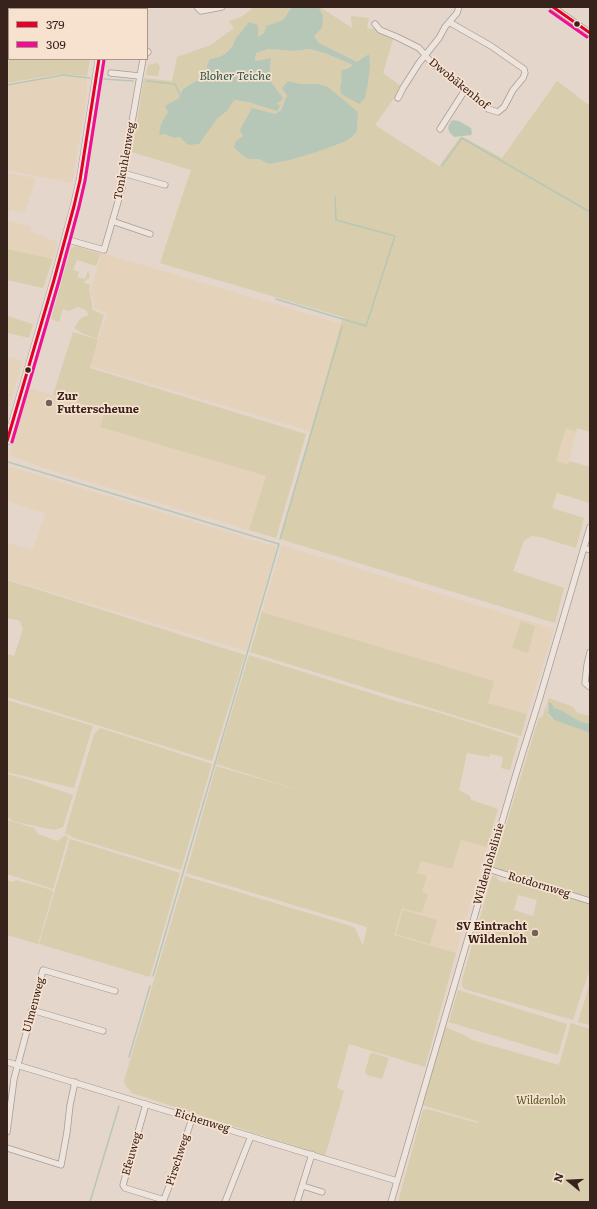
<!DOCTYPE html>
<html>
<head>
<meta charset="utf-8">
<style>
	body { margin:0 }
	#map { position:relative; width:597px; height:1209px; overflow:hidden; background:#e4d6ca; font-family:Literata,serif }
	canvas { display:block }
	.frame { position:absolute; inset:0; border:8px solid #38221c; pointer-events:none }
	.legend { position:absolute; left:8px; top:8px; width:140px; height:52px; box-sizing:border-box; background:#f7e1cf; border:1px solid #ab9587; margin:0; padding:5px 7px; list-style:none; font-size:12px; color:#38221c }
	.legend li { display:flex; align-items:center; gap:8px; height:20px }
	.legend b { width:20px; border:1px solid #ab9587 }
	.north { position:absolute; left:549px; top:1161px; width:40px; height:40px; -webkit-text-stroke:3px #f7e1cf; paint-order:stroke; rotate:288deg; font-size:11px; font-weight:700; line-height:16px; text-align:center; color:#38221c }
	.north::after { content:''; display:block; margin:auto; width:14px; height:18px; background:#38221c; clip-path:polygon(50% 0,100% 100%,50% 72%,0 100%) }
</style>
</head>
<body>
<div id="map">
<canvas width="597" height="1209"></canvas>
<div class="frame"></div>
<ul class="legend">
<li><b style="height:5px;background:#e4002b"></b>379</li>
<li><b style="height:5px;background:#ee0f93"></b>309</li>
</ul>
<div class="north">N</div>
</div>
<script>
const ctx = document.querySelector('canvas').getContext('2d');
ctx.lineJoin = 'round';
function paint(path, color) { ctx.fillStyle = color; ctx.fill(path, 'evenodd'); }
const shape = rows => new Path2D(rows.map(r => 'M' + r).join(''));
function strokePath(path, color, width, dash) { ctx.strokeStyle = color; ctx.lineWidth = width; ctx.lineCap = dash ? 'butt' : 'round'; ctx.setLineDash(dash || []); ctx.stroke(path); }
function label(font, color, halo, rows, align = 'center') {
  ctx.font = font + ' Literata,serif'; ctx.lineWidth = 3.5; ctx.setLineDash([]); ctx.textBaseline = 'middle'; ctx.strokeStyle = halo; ctx.fillStyle = color; for (const [text, x, y, turn = 0] of rows) {
    ctx.save(); ctx.translate(x, y); ctx.rotate((+turn || 0) * Math.PI / 180); ctx.textAlign = isNaN(turn) ? turn : align; if (halo) ctx.strokeText(text, 0, 0); ctx.fillText(text, 0, 0); ctx.restore();
  }
}
paint(shape([
	[33,7,100,7,100,8,38,8],
	[63,75,87,78,87,97,72,183,7,170,7,85],
	[7,173,36,178,25,212,10,210,7,220,31,227,31,232,58,242,53,259,7,249],
	[102,253,342,324,310,431,90,366,107,313,94,309,94,301,90,291],
	[7,357,23,361,7,414],
	[29,388,105,411,101,427,266,476,249,530,47,469,9,455],
	[566,428,576,432,568,465,556,461],
	[7,466,277,547,246,651,7,579,7,543,33,550,45,513,7,501],
	[282,545,554,629,527,714,488,703,493,681,262,612],
	[461,840,487,847,456,953,394,935,402,908,422,913,428,894,422,892,417,874,421,861,452,869]
]), '#e5d2ba');
paint(shape([
	[254,7,292,7,283,20,266,26,264,33,258,37,249,22,236,38,232,47,225,54,219,57,210,59,207,65,208,77,198,80,179,98,166,106,168,112,161,124,165,134,174,138,180,137,199,143,217,119,227,111,233,100,248,102,277,111,276,103,283,98,269,79,271,58,255,61,256,53,270,49,294,51,310,49,327,54,353,65,347,69,342,70,342,80,340,87,369,55,357,62,319,43,314,36,322,28,319,8,316,7,320,7,352,28,351,16,369,18,367,28,380,30,394,36,383,73,402,87,375,125,439,166,461,136,502,158,557,81,590,106,590,432,577,428,576,432,566,428,556,461,568,465,569,461,590,467,590,503,557,493,552,508,584,518,576,548,540,537,531,536,524,541,513,571,564,588,555,623,280,539,343,317,160,263,191,170,132,152,144,78,172,81,177,57,211,45,234,28,229,21,241,17],
	[289,81,301,84,318,84,358,112,357,117,358,125,344,142,317,152,290,160,269,164,259,159,249,159,236,141,281,110,287,95],
	[9,18,9,59,90,59,87,76,61,74,7,83,7,23],
	[158,63,160,67,158,76,146,75,148,65],
	[76,246,101,254,96,266,77,260,73,270,79,272,77,277,85,279,88,270,90,277,83,282,90,285,89,290,92,302,92,310,104,315,97,339,82,333,74,328,81,318,89,315,86,310,78,307,69,311,63,309,59,322,51,319,71,248],
	[7,249,53,259,43,288,7,280],
	[7,316,33,324,29,338,8,333,7,337],
	[73,332,98,340,90,368,306,434,276,538,249,530,266,476,100,427,105,411,53,395],
	[7,580,245,655,212,761,7,697,7,654,14,656,23,629,20,621,7,618],
	[262,612,494,681,488,703,527,714,521,736,250,652],
	[521,621,535,626,528,653,512,648],
	[249,655,402,703,427,709,519,738,510,770,501,768,503,757,490,754,489,757,467,753,459,790,470,796,471,800,498,809,487,847,461,840,452,869,421,861,417,873,427,876,422,892,428,894,422,913,402,908,394,935,456,953,425,1067,349,1044,337,1088,344,1091,325,1156,132,1093,126,1086,124,1081,185,876,348,925,355,928,363,946,367,927,186,873,216,766,305,792,216,764],
	[549,698,573,707,577,713,590,716,590,724,579,721,561,710,554,708,549,703,547,710,549,716,554,720,590,733,590,898,493,868,539,717,542,718],
	[7,700,93,726,74,788,7,772],
	[100,728,212,764,181,870,74,838,65,833,94,734],
	[7,774,29,780,73,795,63,827,54,830,12,821,10,817,7,819],
	[7,820,34,828,38,834,57,841,66,835,68,838,53,889,7,874],
	[70,839,180,873,150,977,39,944],
	[492,876,496,876,498,880,506,883,507,881,511,880,590,904,590,968,573,1020,464,989,462,985,462,980],
	[518,895,537,900,533,916,514,910],
	[7,880,12,882,16,880,52,890,53,892,38,944,7,935],
	[403,910,437,920,430,944,396,934],
	[590,982,590,1025,578,1022],
	[458,990,567,1024,558,1055,449,1022],
	[571,1023,590,1029,590,1202,398,1202,423,1110,427,1109,478,1123,479,1122,422,1105,445,1027,466,1036,472,1040,559,1065],
	[373,1053,389,1058,382,1079,367,1075,365,1072,370,1054]
]), '#d8cdac');
paint(shape([
	[292,7,316,7,319,8,323,16,322,28,314,36,319,43,357,62,369,54,370,65,368,83,365,98,359,104,341,94,340,87,342,80,341,70,347,69,353,65,327,54,310,49,294,51,269,49,256,53,255,61,271,58,269,79,283,98,281,101,276,103,280,106,277,111,248,102,234,100,227,111,217,119,199,144,188,145,180,137,174,138,165,134,159,135,161,124,168,112,165,106,179,98,183,89,198,80,208,77,207,65,210,59,219,57,225,54,232,47,236,38,249,22,258,25,258,37,264,33,266,26,283,20],
	[288,81,301,84,318,84,328,87,358,112,357,131,352,137,344,142,317,152,290,160,269,164,259,159,249,159,242,155,234,147,236,141,243,136,240,130,252,108,275,114,281,110,287,95,282,88],
	[452,120,459,121,471,128,472,133,471,135,454,137,450,133,448,128,449,125],
	[549,702,552,704,554,708,561,710,579,721,590,724,590,733,554,720,548,713]
]), '#b6c7b8');
strokePath(shape([
	[104,79,133,81],
	[147,81,175,84,180,95],
	[7,85,63,75,90,78],
	[442,166,462,138,590,212],
	[276,299,366,326,395,236,336,220,335,197],
	[8,462,279,544,153,976],
	[280,539,342,327],
	[129,1057,150,986],
	[90,1202,119,1106]
]), '#b6c7b8', 1.5);
const minor = shape([
	[197,7,201,11,222,7],
	[553,7,590,33],
	[375,24,380,30,397,37,419,48,431,62,488,109,498,112,504,107,513,90,523,78,525,73,524,69,491,46,449,22],
	[147,53,148,52],
	[111,73,139,76],
	[398,98,403,88,419,63,439,38,445,27,457,13,459,7],
	[440,129,465,90],
	[123,173,165,185],
	[112,221,150,234],
	[65,239,104,250,122,188,123,173,143,59],
	[584,548,590,550],
	[590,652,587,665,585,683,590,687],
	[488,869,590,901],
	[32,1010,103,1031],
	[7,1062,397,1181],
	[146,1104,123,1185,125,1188,164,1200],
	[7,1132,14,1079,43,970,115,991],
	[7,1148,61,1165,67,1132,70,1105,75,1082],
	[303,1186,322,1192],
	[163,1202,177,1166,192,1118],
	[225,1202,251,1136],
	[297,1202,312,1154],
	[391,1202,516,774,540,697,590,527]
]);
const tertiary = shape([
	[106,9,106,7],
	[7,441,54,280,74,206,80,180,99,59]
]);
strokePath(minor, '#a99c94', 7);
strokePath(tertiary, '#a99c94', 8);
strokePath(minor, '#ece4dd', 5.5);
strokePath(tertiary, '#ece4dd', 7);
strokePath(shape([
	[553,7,590,33],
	[7,441,54,280,74,206,80,180,99,59]
]), '#e4002b', 3);
strokePath(shape([
	[550,11,587,37],
	[12,442,59,281,79,207,85,181,104,60]
]), '#ee0f93', 3);
for (const [x, y, r, color] of [
	[577,24,3.5,"#38221c"],
	[28,370,3.5,"#38221c"],
	[49,403,4,"#746159"],
	[535,933,4,"#746159"]
]) { const dot = new Path2D(); dot.arc(x, y, r, 0, 2 * Math.PI); ctx.fillStyle = color; ctx.fill(dot); strokePath(dot, '#f7e1cf', 1.5); }
label('11px', '#38221c', '#f7e1cf', [
	["Dwobäkenhof",459,84,39],
	["Tonkuhlenweg",125,161,-80],
	["Wildenlohslinie",489,864,-74],
	["Rotdornweg",539,885,17],
	["Ulmenweg",34,1005,-75],
	["Eichenweg",202,1121,17],
	["Efeuweg",132,1154,-74],
	["Pirschweg",178,1160,-72]
]);
label('bold 11px', '#38221c', '#f7e1cf', [
	["Zur",57,397],
	["Futterscheune",57,410],
	["SV Eintracht",527,927,"right"],
	["Wildenloh",527,940,"right"]
], 'left');
label('italic 11px', '#552', '#f7e1cf', [
	["Wildenloh",541,1101]
]);
label('italic 12px', '#2b584a', '#f7e1cf', [
	["Bloher Teiche",235,76]
]);
</script>
</body>
</html>
